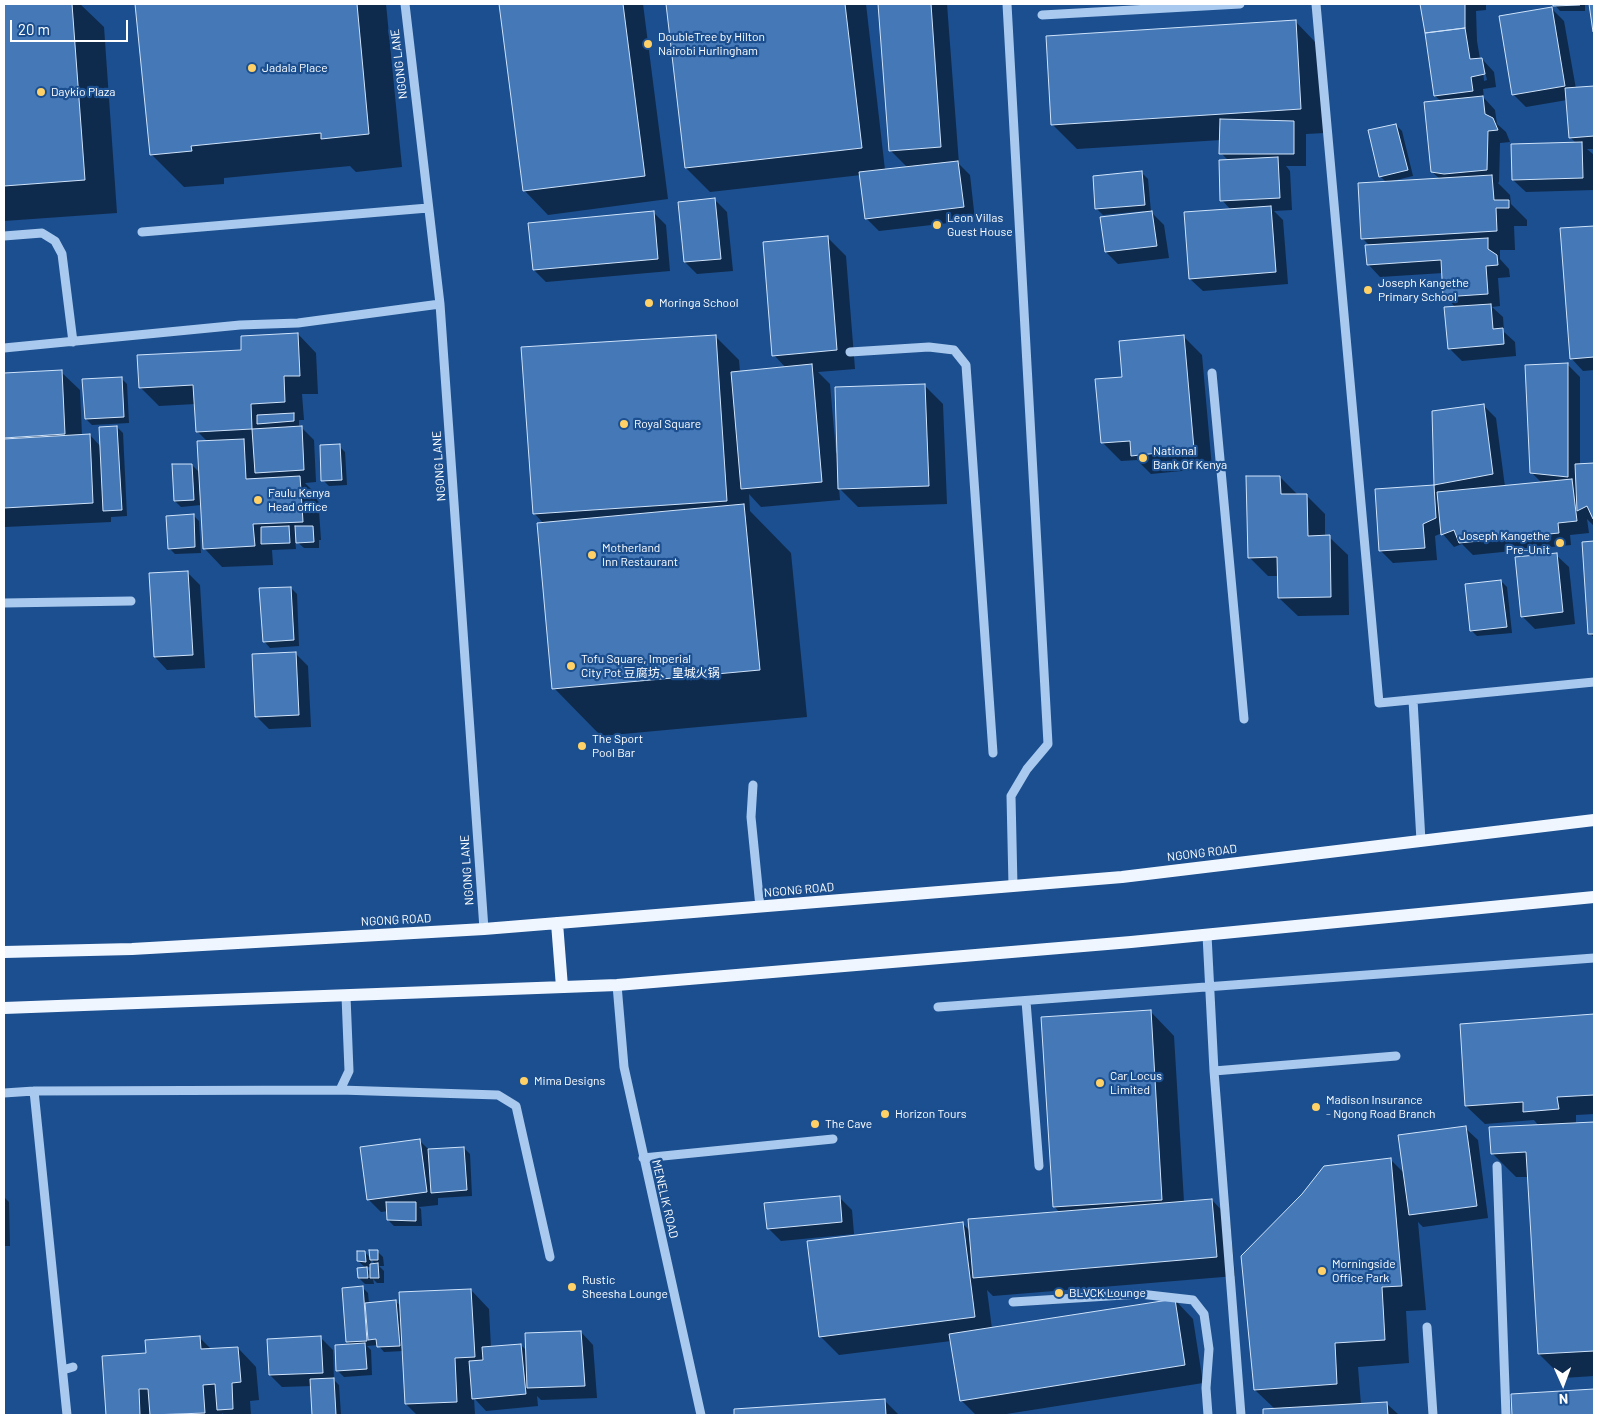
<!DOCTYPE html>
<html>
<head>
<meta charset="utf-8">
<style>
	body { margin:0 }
	#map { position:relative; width:1598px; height:1419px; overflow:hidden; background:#1b4f8f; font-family:Barlow,sans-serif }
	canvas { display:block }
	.frame { position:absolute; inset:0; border:5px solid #fff; pointer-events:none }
	.north { position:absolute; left:1538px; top:1359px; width:50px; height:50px; -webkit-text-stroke:4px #1b4f8f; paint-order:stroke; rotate:178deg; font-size:14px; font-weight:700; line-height:20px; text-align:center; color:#fff }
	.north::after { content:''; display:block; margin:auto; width:18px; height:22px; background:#fff; clip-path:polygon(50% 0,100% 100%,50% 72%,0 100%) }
	.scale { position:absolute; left:10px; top:20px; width:118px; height:22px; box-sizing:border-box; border:2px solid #fff; border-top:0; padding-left:6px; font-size:15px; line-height:18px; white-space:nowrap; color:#fff; -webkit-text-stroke:4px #1b4f8f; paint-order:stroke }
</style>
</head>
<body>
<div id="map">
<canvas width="1598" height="1419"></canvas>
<div class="frame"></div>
<div class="north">N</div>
<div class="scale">20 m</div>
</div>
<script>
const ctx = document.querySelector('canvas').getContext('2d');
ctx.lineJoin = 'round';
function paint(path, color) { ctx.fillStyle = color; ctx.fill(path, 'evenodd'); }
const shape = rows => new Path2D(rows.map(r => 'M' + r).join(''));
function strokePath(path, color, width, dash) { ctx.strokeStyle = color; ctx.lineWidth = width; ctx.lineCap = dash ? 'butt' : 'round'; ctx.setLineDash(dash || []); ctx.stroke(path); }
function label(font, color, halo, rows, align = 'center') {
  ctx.font = font + ' Barlow,"Noto Sans SC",sans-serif'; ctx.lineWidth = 4.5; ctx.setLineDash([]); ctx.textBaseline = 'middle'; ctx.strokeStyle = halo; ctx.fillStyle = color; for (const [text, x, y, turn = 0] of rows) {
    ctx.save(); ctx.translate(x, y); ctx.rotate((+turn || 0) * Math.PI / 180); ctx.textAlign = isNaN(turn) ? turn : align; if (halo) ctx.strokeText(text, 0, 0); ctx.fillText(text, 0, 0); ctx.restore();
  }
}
paint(shape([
	[4,4,80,4,104,27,117,213,4,221],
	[136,4,386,4,402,167,356,172,350,166,224,178,224,184,184,187,151,154],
	[500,4,643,4,668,199,548,215,524,190],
	[667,4,866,4,885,170,908,168,890,150,880,4,947,4,959,164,970,175,975,220,879,231,866,218,861,175,710,192,686,168],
	[1421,4,1486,4,1486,10,1476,11,1477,41,1480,59,1482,59,1494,72,1496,87,1483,89,1484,98,1495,110,1497,124,1506,132,1510,142,1500,143,1499,182,1498,183,1510,195,1511,204,1527,220,1527,226,1514,226,1515,250,1500,250,1500,259,1509,269,1510,277,1498,278,1500,306,1492,307,1503,317,1504,332,1515,342,1516,356,1462,361,1449,348,1456,308,1445,296,1443,273,1380,277,1368,264,1370,246,1362,238,1386,182,1380,176,1396,125,1402,131,1413,176,1392,181,1392,182,1440,179,1432,172,1441,101,1435,96],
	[1483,71,1485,71,1487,80,1484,81],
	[1554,4,1585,4,1585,11,1560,11],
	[1552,9,1564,21,1576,89,1594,88,1594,149,1587,149,1594,155,1594,190,1526,192,1513,180,1576,143,1570,137,1567,100,1526,107,1513,94],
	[1295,21,1319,46,1325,133,1306,134,1306,166,1286,166,1290,171,1292,210,1274,211,1283,220,1288,284,1203,291,1190,279,1231,210,1222,200,1228,160,1221,153,1221,140,1077,149,1053,125],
	[1142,173,1148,179,1151,212,1164,225,1169,258,1118,264,1106,252,1144,213,1144,211,1103,215,1097,209],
	[714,199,727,212,733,271,697,274,685,262],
	[653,212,666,225,670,271,546,282,534,270],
	[1594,227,1594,370,1583,371,1571,358,1562,229],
	[827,237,846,256,855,369,818,372,830,384,836,453,925,386,943,404,947,504,858,507,839,488,840,500,761,507,749,494,750,511,791,553,807,717,601,736,554,688,544,524,534,513,715,336,739,360,740,372,786,368,774,355],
	[298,334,316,353,318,394,302,394,304,420,299,420,299,428,301,427,314,440,316,482,305,483,318,496,321,540,319,540,319,548,304,548,295,540,296,549,272,550,273,565,222,567,204,548,201,505,181,507,175,501,192,465,200,473,208,442,197,431,195,404,159,406,140,387,243,351],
	[1183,336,1202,355,1212,468,1151,474,1137,460,1121,461,1102,442,1123,378],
	[1567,364,1580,377,1580,465,1594,464,1594,526,1587,519,1589,533,1570,535,1571,545,1473,555,1462,544,1454,547,1442,533,1435,536,1437,560,1393,563,1380,550,1376,490,1436,486,1434,412,1484,406,1496,418,1505,487,1542,483,1532,473],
	[61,372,80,390,82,436,90,435,101,447,117,427,123,433,127,516,111,517,111,522,5,527,4,525,4,375],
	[121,378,127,384,129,423,92,425,86,419],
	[339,446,345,452,347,485,329,486,323,480],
	[1280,477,1298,495,1306,495,1325,514,1325,537,1329,537,1348,555,1349,615,1298,616,1279,598,1279,576,1268,576,1249,557],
	[193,515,199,521,201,553,175,554,169,548],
	[1594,542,1594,638,1590,633,1583,543],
	[1556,555,1569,567,1575,624,1535,629,1522,616],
	[188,573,200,585,205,668,167,670,155,657,151,575],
	[1501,581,1507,587,1512,633,1477,636,1471,630],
	[291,588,297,594,299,646,270,648,264,641],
	[295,653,308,666,311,727,269,729,257,717],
	[1150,1011,1174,1036,1184,1202,1212,1200,1230,1219,1235,1276,993,1296,987,1290,992,1329,1175,1300,1193,1319,1203,1383,1000,1415,976,1415,961,1400,951,1341,839,1355,820,1336,963,1224,970,1231,1060,1213,1054,1206],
	[1594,1016,1594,1114,1576,1115,1576,1124,1594,1123,1594,1376,1563,1378,1539,1354,1529,1177,1516,1177,1492,1153,1539,1126,1534,1120,1485,1124,1466,1106,1461,1025],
	[1465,1128,1478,1140,1488,1218,1423,1227,1418,1222,1426,1310,1406,1311,1409,1363,1358,1367,1361,1405,1387,1404,1399,1415,1265,1415,1264,1410,1275,1409,1255,1390,1390,1159,1405,1174],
	[420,1141,430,1151,464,1148,470,1154,472,1196,438,1198,438,1205,419,1207,421,1209,422,1226,394,1226,388,1220,388,1211,381,1212,369,1200],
	[4,1197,9,1202,10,1246,4,1246],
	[839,1197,852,1210,854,1234,781,1241,768,1228],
	[377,1251,383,1257,384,1266,379,1266,384,1271,384,1283,377,1283,373,1279,374,1284,365,1284,359,1278,366,1268,358,1261,365,1252,371,1259],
	[371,1259,376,1265,371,1265],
	[366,1267,371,1267,371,1273],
	[362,1287,368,1293,369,1304,396,1302,401,1306,471,1290,489,1309,491,1348,521,1345,527,1351,581,1332,593,1345,597,1398,541,1400,537,1396,538,1406,486,1411,474,1398,475,1415,417,1415,406,1404,403,1351,384,1352,378,1345,367,1346,371,1350,372,1375,344,1377,338,1371,351,1345,348,1342],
	[320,1337,333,1350,334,1380,339,1385,341,1415,313,1415,312,1386,282,1387,270,1375],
	[200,1338,212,1350,238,1348,256,1367,259,1400,250,1401,251,1415,224,1415,222,1413,222,1415,108,1415,103,1357,147,1354],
	[1594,1390,1594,1415,1514,1415,1512,1395],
	[885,1401,899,1415,735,1415,735,1410]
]), '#0007');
const building = shape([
	[4,4,72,4,85,180,4,186,4,4],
	[135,4,357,4,369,134,321,139,321,133,191,146,192,151,150,155,135,4],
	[499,4,623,4,645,176,523,191,499,4],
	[666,4,845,4,862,148,685,168,666,4],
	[878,4,931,4,941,147,889,151,878,4],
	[1420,4,1465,4,1465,28,1425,33,1420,4],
	[1553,4,1580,4,1580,5,1553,6,1553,4],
	[1589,4,1594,4,1594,32,1593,32,1589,4],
	[1552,7,1565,86,1512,95,1499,16,1552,7],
	[1296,20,1301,109,1051,125,1046,36,1296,20],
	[1465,28,1470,59,1482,58,1485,74,1471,77,1473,91,1434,96,1425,33,1465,28],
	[1594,86,1594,136,1569,138,1565,88,1594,86],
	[1483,96,1485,114,1493,118,1498,130,1488,131,1487,170,1444,174,1431,172,1424,102,1483,96],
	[1220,119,1294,121,1294,154,1219,154,1220,119],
	[1396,124,1408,170,1379,177,1368,130,1396,124],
	[1582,142,1583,178,1512,180,1511,144,1582,142],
	[1278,157,1280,198,1220,201,1219,160,1278,157],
	[958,161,964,207,865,219,859,172,958,161],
	[1142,171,1145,205,1095,209,1093,176,1142,171],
	[1492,175,1494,200,1509,200,1509,208,1496,208,1497,231,1361,239,1358,183,1492,175],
	[715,198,721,259,684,262,678,202,715,198],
	[1271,206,1276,272,1189,279,1184,212,1271,206],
	[654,211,658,259,533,270,528,223,654,211],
	[1152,211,1157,246,1105,252,1100,217,1152,211],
	[1594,226,1594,357,1570,359,1560,228,1594,226],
	[828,236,837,350,772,356,763,242,828,236],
	[1488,238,1488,249,1497,255,1498,265,1486,266,1488,294,1443,297,1441,260,1367,265,1365,245,1488,238],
	[1491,304,1493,329,1503,328,1504,344,1448,349,1444,307,1491,304],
	[298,333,300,376,284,376,285,402,251,404,252,429,196,432,193,385,139,388,137,355,241,350,241,336,298,333],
	[716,335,727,501,533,514,521,347,716,335],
	[1184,335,1194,449,1131,456,1130,441,1101,443,1095,379,1122,377,1119,341,1184,335],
	[1568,363,1568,477,1530,473,1525,365,1568,363],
	[812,364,822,482,741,489,731,372,812,364],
	[62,370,65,434,4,438,4,373,62,370],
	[122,377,124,417,85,419,82,379,122,377],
	[925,384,929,486,838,489,835,387,925,384],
	[1484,404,1493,474,1434,485,1432,411,1484,404],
	[294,413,294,421,257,424,257,415,294,413],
	[117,426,122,510,103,511,99,427,117,426],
	[302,426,304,470,255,473,252,429,302,426],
	[90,434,93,503,4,508,4,439,90,434],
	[244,439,246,479,300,476,303,522,253,524,255,546,203,549,197,441,244,439],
	[340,444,342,480,321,481,320,445,340,444],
	[1594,463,1594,519,1593,519,1587,506,1577,511,1575,464,1594,463],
	[172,464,192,464,194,500,174,501,172,464],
	[1246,476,1280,476,1281,494,1307,494,1308,536,1330,535,1331,597,1278,598,1277,557,1248,558,1246,476],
	[1572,479,1577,521,1558,523,1559,533,1459,543,1454,530,1441,535,1437,492,1572,479],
	[1434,485,1436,518,1423,524,1425,548,1379,551,1375,489,1434,485],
	[744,504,760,670,552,689,537,523,744,504],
	[194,514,195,547,168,549,166,516,194,514],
	[289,526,290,543,261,544,261,527,289,526],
	[295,526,313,526,314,542,296,543,295,526],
	[1594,541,1594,634,1588,634,1582,542,1594,541],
	[1557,553,1563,612,1521,617,1515,557,1557,553],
	[188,571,193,655,154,657,149,573,188,571],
	[1501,580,1507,627,1470,631,1465,584,1501,580],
	[291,587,294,640,263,642,259,588,291,587],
	[296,652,299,715,255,717,252,654,296,652],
	[1151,1010,1162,1200,1053,1207,1041,1017,1151,1010],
	[1594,1014,1594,1098,1594,1095,1557,1097,1559,1109,1523,1112,1523,1102,1465,1106,1460,1024,1594,1014],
	[1594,1122,1594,1351,1538,1354,1526,1152,1491,1154,1489,1127,1594,1122],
	[1466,1126,1477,1206,1409,1215,1398,1135,1466,1126],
	[420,1139,427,1192,367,1200,360,1147,420,1139],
	[464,1147,467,1190,431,1193,428,1149,464,1147],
	[1391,1158,1402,1286,1382,1287,1385,1340,1335,1343,1337,1384,1254,1390,1241,1256,1302,1194,1324,1166,1391,1158],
	[840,1196,842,1222,767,1229,764,1203,840,1196],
	[1212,1199,1217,1257,973,1278,968,1219,1212,1199],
	[386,1202,416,1202,416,1221,387,1220,386,1202],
	[963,1222,975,1317,819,1337,807,1241,963,1222],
	[369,1250,378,1250,378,1260,370,1260,369,1250],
	[357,1251,365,1251,366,1262,357,1261,357,1251],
	[378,1263,379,1278,370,1278,370,1264,378,1263],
	[367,1267,368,1278,358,1278,357,1268,367,1267],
	[363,1286,367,1341,346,1342,342,1288,363,1286],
	[471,1289,475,1357,455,1358,457,1402,405,1404,399,1292,471,1289],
	[1175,1299,1185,1365,960,1401,949,1334,1175,1299],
	[396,1300,400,1346,377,1347,376,1339,368,1340,365,1303,396,1300],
	[581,1331,585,1386,527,1388,525,1333,581,1331],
	[200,1336,201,1349,238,1347,241,1382,232,1383,233,1409,217,1410,215,1384,203,1385,205,1413,150,1415,148,1389,139,1389,140,1415,106,1415,102,1356,146,1353,145,1340,200,1336],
	[321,1336,323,1373,269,1375,267,1339,321,1336],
	[365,1343,367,1369,336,1371,335,1345,365,1343],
	[521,1344,526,1394,472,1399,469,1361,483,1360,482,1347,521,1344],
	[334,1378,336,1415,312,1415,310,1379,334,1378],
	[1594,1389,1594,1415,1512,1415,1511,1394,1594,1389],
	[885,1399,886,1415,734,1415,734,1409,885,1399],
	[1387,1402,1388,1415,1263,1415,1263,1409,1387,1402]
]);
paint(building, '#4478b7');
strokePath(building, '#cfe3fa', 1);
strokePath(shape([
	[405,4,440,304,484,929],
	[1007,4,1048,744,1027,769,1011,796,1013,886],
	[1316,4,1379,703,1594,682],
	[1042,15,1240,4],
	[142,232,428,208],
	[4,236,42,233,55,241,62,254,73,342],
	[4,348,240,325,298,323,440,304],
	[850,352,929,347,954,350,966,365,993,753],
	[1212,373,1244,719],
	[4,603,131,601],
	[1413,700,1421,841],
	[753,785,751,817,760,907],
	[1207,935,1214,1071,1241,1415],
	[617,985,624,1067,701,1415],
	[1026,1001,1039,1166],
	[938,1007,1594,958],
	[1214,1071,1396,1056],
	[340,1090,498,1095,516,1106,550,1257],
	[34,1091,67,1415],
	[4,1093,34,1091,340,1090,349,1071,346,996],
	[643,1158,833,1139],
	[1497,1166,1506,1415],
	[1013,1302,1140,1294,1193,1300,1204,1314,1209,1349,1206,1388,1208,1415],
	[1427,1327,1433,1415],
	[63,1370,73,1367]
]), '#a9c9ee', 9);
strokePath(shape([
	[557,923,562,987],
	[4,952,132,949,484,929,1013,886,1122,877,1594,820],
	[4,1008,617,985,1131,942,1594,897]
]), '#f0f6ff', 12);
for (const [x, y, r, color] of [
	[648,44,5,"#ffd166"],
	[252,68,5,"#ffd166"],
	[41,92,5,"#ffd166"],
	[937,225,5,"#ffd166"],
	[1368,290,5,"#ffd166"],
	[649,303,5,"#ffd166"],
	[624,424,5,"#ffd166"],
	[1143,458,5,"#ffd166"],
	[258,500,5,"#ffd166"],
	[1560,543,5,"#ffd166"],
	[592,555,5,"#ffd166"],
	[571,666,5,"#ffd166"],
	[582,746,5,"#ffd166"],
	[524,1081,5,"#ffd166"],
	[1100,1083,5,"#ffd166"],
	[1316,1107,5,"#ffd166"],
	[885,1114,5,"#ffd166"],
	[815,1124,5,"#ffd166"],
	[1322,1271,5,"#ffd166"],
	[572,1287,5,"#ffd166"],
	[1059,1293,5,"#ffd166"]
]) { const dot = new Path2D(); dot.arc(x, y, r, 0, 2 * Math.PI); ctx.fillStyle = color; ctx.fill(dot); strokePath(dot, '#1b4f8f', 2); }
label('12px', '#fff', '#1b4f8f', [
	["DoubleTree by Hilton",658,37],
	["Nairobi Hurlingham",658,51],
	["Jadala Place",262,68],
	["Daykio Plaza",51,92],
	["Leon Villas",947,218],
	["Guest House",947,232],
	["Joseph Kangethe",1378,283],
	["Primary School",1378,297],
	["Moringa School",659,303],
	["Royal Square",634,424],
	["National",1153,451],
	["Bank Of Kenya",1153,465],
	["Faulu Kenya",268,493],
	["Head office",268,507],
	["Joseph Kangethe",1550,536,"right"],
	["Pre-Unit",1550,550,"right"],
	["Motherland",602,548],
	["Inn Restaurant",602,562],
	["Tofu Square, Imperial",581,659],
	["City Pot 豆腐坊、皇城火锅",581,673],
	["The Sport",592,739],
	["Pool Bar",592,753],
	["Car Locus",1110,1076],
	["Limited",1110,1090],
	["Mima Designs",534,1081],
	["Madison Insurance",1326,1100],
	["- Ngong Road Branch",1326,1114],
	["Horizon Tours",895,1114],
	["The Cave",825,1124],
	["Morningside",1332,1264],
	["Office Park",1332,1278],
	["Rustic",582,1280],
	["Sheesha Lounge",582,1294],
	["BLVCK Lounge",1069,1293]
], 'left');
label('12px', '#fff', '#1b4f8f', [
	["NGONG LANE",399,64,-97],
	["NGONG LANE",439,466,-94],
	["NGONG ROAD",1202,853,-7],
	["NGONG LANE",467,870,-94],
	["NGONG ROAD",799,890,-5],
	["NGONG ROAD",396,920,-3],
	["MENELIK ROAD",665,1199,77]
]);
</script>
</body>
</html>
